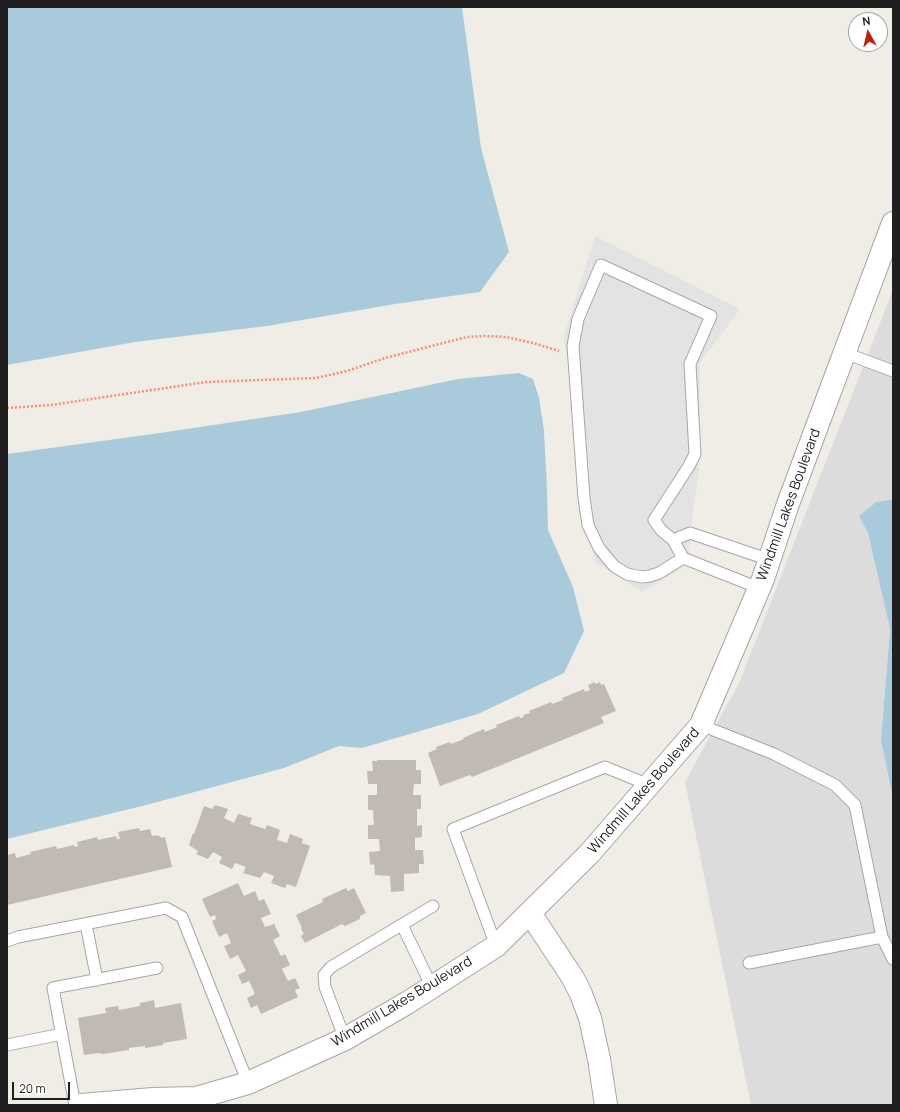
<!DOCTYPE html>
<html>
<head>
<meta charset="utf-8">
<style>
	body { margin:0 }
	#map { position:relative; width:900px; height:1112px; overflow:hidden; background:#efede6; font-family:Manrope,sans-serif }
	canvas { display:block }
	.frame { position:absolute; inset:0; border:8px solid #1f1f1f; pointer-events:none }
	.north { position:absolute; left:848px; top:12px; width:40px; height:40px; box-sizing:border-box; background:#fff; border:1px solid #a5a5a5; border-radius:50%; rotate:352deg; font-size:11px; font-weight:700; line-height:16px; text-align:center; color:#1f1f1f }
	.north::after { content:''; display:block; margin:auto; width:14px; height:18px; background:#c2200c; clip-path:polygon(50% 0,100% 100%,50% 72%,0 100%) }
	.scale { position:absolute; left:12px; top:1082px; width:58px; height:18px; box-sizing:border-box; border:2px solid #1f1f1f; border-top:0; padding-left:5px; font-size:12px; line-height:14px; white-space:nowrap; color:#1f1f1f; -webkit-text-stroke:3px #fff; paint-order:stroke }
</style>
</head>
<body>
<div id="map">
<canvas width="900" height="1112"></canvas>
<div class="frame"></div>
<div class="north">N</div>
<div class="scale">20 m</div>
</div>
<script>
const ctx = document.querySelector('canvas').getContext('2d');
ctx.lineJoin = 'round';
function paint(path, color) { ctx.fillStyle = color; ctx.fill(path, 'evenodd'); }
const shape = rows => new Path2D(rows.map(r => 'M' + r).join(''));
function strokePath(path, color, width, dash) { ctx.strokeStyle = color; ctx.lineWidth = width; ctx.lineCap = dash ? 'butt' : 'round'; ctx.setLineDash(dash || []); ctx.stroke(path); }
function label(font, color, halo, rows, align = 'center') {
  ctx.font = font + ' Manrope,sans-serif'; ctx.lineWidth = 3; ctx.setLineDash([]); ctx.textBaseline = 'middle'; ctx.strokeStyle = halo; ctx.fillStyle = color; for (const [text, x, y, turn = 0] of rows) {
    ctx.save(); ctx.translate(x, y); ctx.rotate((+turn || 0) * Math.PI / 180); ctx.textAlign = isNaN(turn) ? turn : align; if (halo) ctx.strokeText(text, 0, 0); ctx.fillText(text, 0, 0); ctx.restore();
  }
}
paint(shape([
	[893,290,893,499,876,502,859,516,868,533,890,629,881,740,893,798,893,1105,751,1105,685,782,740,681]
]), '#dddcdc');
paint(shape([
	[595,236,740,309,700,363,699,470,690,533,687,565,642,592,595,562,564,336]
]), '#e3e3e3');
paint(shape([
	[7,7,462,7,481,148,509,252,480,292,395,304,267,326,135,342,7,365],
	[519,373,533,379,539,398,544,431,547,490,548,530,573,587,584,631,564,673,478,714,362,748,339,746,284,768,146,805,7,839,7,454,153,434,301,412,458,379],
	[893,499,893,798,881,740,890,629,868,533,859,516,876,502]
]), '#a9cada');
paint(shape([
	[595,682,595,684,600,682,601,685,604,684,616,711,601,717,604,723,472,777,470,775,440,786,428,753,437,749,436,747,450,742,451,744,464,739,463,738,484,729,485,732,497,727,496,725,519,716,520,718,524,717,523,715,530,713,529,711,551,702,552,704,563,700,562,698,584,689,585,692,590,690,588,685],
	[377,760,416,760,416,770,421,770,421,784,414,784,413,795,421,795,421,809,417,809,417,826,422,825,422,837,415,838,415,850,423,850,424,864,419,864,419,873,404,874,404,891,391,892,390,876,375,875,374,864,370,865,369,852,380,851,379,839,368,839,368,825,374,825,373,810,368,810,368,795,377,795,377,784,368,784,367,771,373,771,372,761,377,761],
	[215,805,228,809,224,818,234,823,238,814,252,818,250,824,265,829,267,825,280,830,277,840,287,843,290,834,303,839,302,843,310,846,296,887,287,884,285,888,271,883,274,876,264,872,260,878,243,873,246,867,235,863,232,869,219,863,222,857,213,852,208,859,196,854,198,851,189,845,193,833,194,834,204,806,212,809],
	[139,828,140,831,150,829,152,836,157,835,157,836,160,836,161,838,165,837,172,867,7,905,7,855,15,853,16,858,31,854,30,852,56,846,57,849,74,845,75,847,78,846,77,842,97,837,98,840,116,836,117,839,120,839,118,832],
	[238,883,244,896,255,891,259,901,264,899,271,914,261,918,265,927,274,924,280,936,273,940,281,956,285,954,290,965,282,969,288,981,295,978,300,988,295,990,298,997,261,1014,257,1005,251,1008,247,998,255,994,249,981,242,984,238,975,246,971,238,955,230,959,224,946,231,943,227,933,219,937,212,921,216,919,215,915,210,917,202,899],
	[346,888,348,891,354,888,366,913,360,916,360,919,345,926,342,924,305,943,301,936,304,934,301,929,302,928,296,915,323,902,322,899],
	[154,1000,155,1008,181,1003,187,1039,163,1043,163,1045,145,1048,145,1046,129,1048,129,1050,103,1054,99,1053,84,1055,78,1018,106,1013,105,1008,118,1006,119,1010,140,1006,140,1003]
]), '#c0bab3');
const lane = shape([
	[845,353,893,371],
	[673,540,661,530,654,520,689,466,695,454,690,364,711,316,601,265,578,319,573,346,584,498,588,525,599,548,614,566,627,574,642,577,650,576,659,573,683,558],
	[759,588,683,558,673,540,690,533,770,560],
	[701,725,774,754,835,785,855,805,882,937,893,959],
	[86,924,97,980],
	[402,925,432,987],
	[7,941,18,937,166,908,182,917,248,1083],
	[496,946,453,829,605,767,649,785],
	[749,963,882,937],
	[345,1039,325,987,324,975,331,967,433,906],
	[7,1045,62,1034],
	[75,1105,53,988,157,968]
]);
const street = shape([
	[530,913,573,978,581,994,590,1018,599,1059,606,1105],
	[81,1105,153,1099,196,1098],
	[184,1105,196,1098,248,1083,345,1039,407,1003,496,946,589,854,701,725,763,579,788,504,893,223]
]);
strokePath(lane, '#a6a6a6', 13);
strokePath(street, '#a6a6a6', 24);
strokePath(shape([
	[7,408,51,405,206,382,316,378,347,371,385,358,467,337,484,336,506,337,533,343,559,351]
]), '#f19075', 2.5, [2, 2]);
strokePath(lane, '#fff', 11);
strokePath(street, '#fff', 22);
label('14px', '#1f1f1f', '#fff', [
	["Windmill Lakes Boulevard",789,505,-70],
	["Windmill Lakes Boulevard",644,791,-49],
	["Windmill Lakes Boulevard",402,1002,-31]
]);
</script>
</body>
</html>
